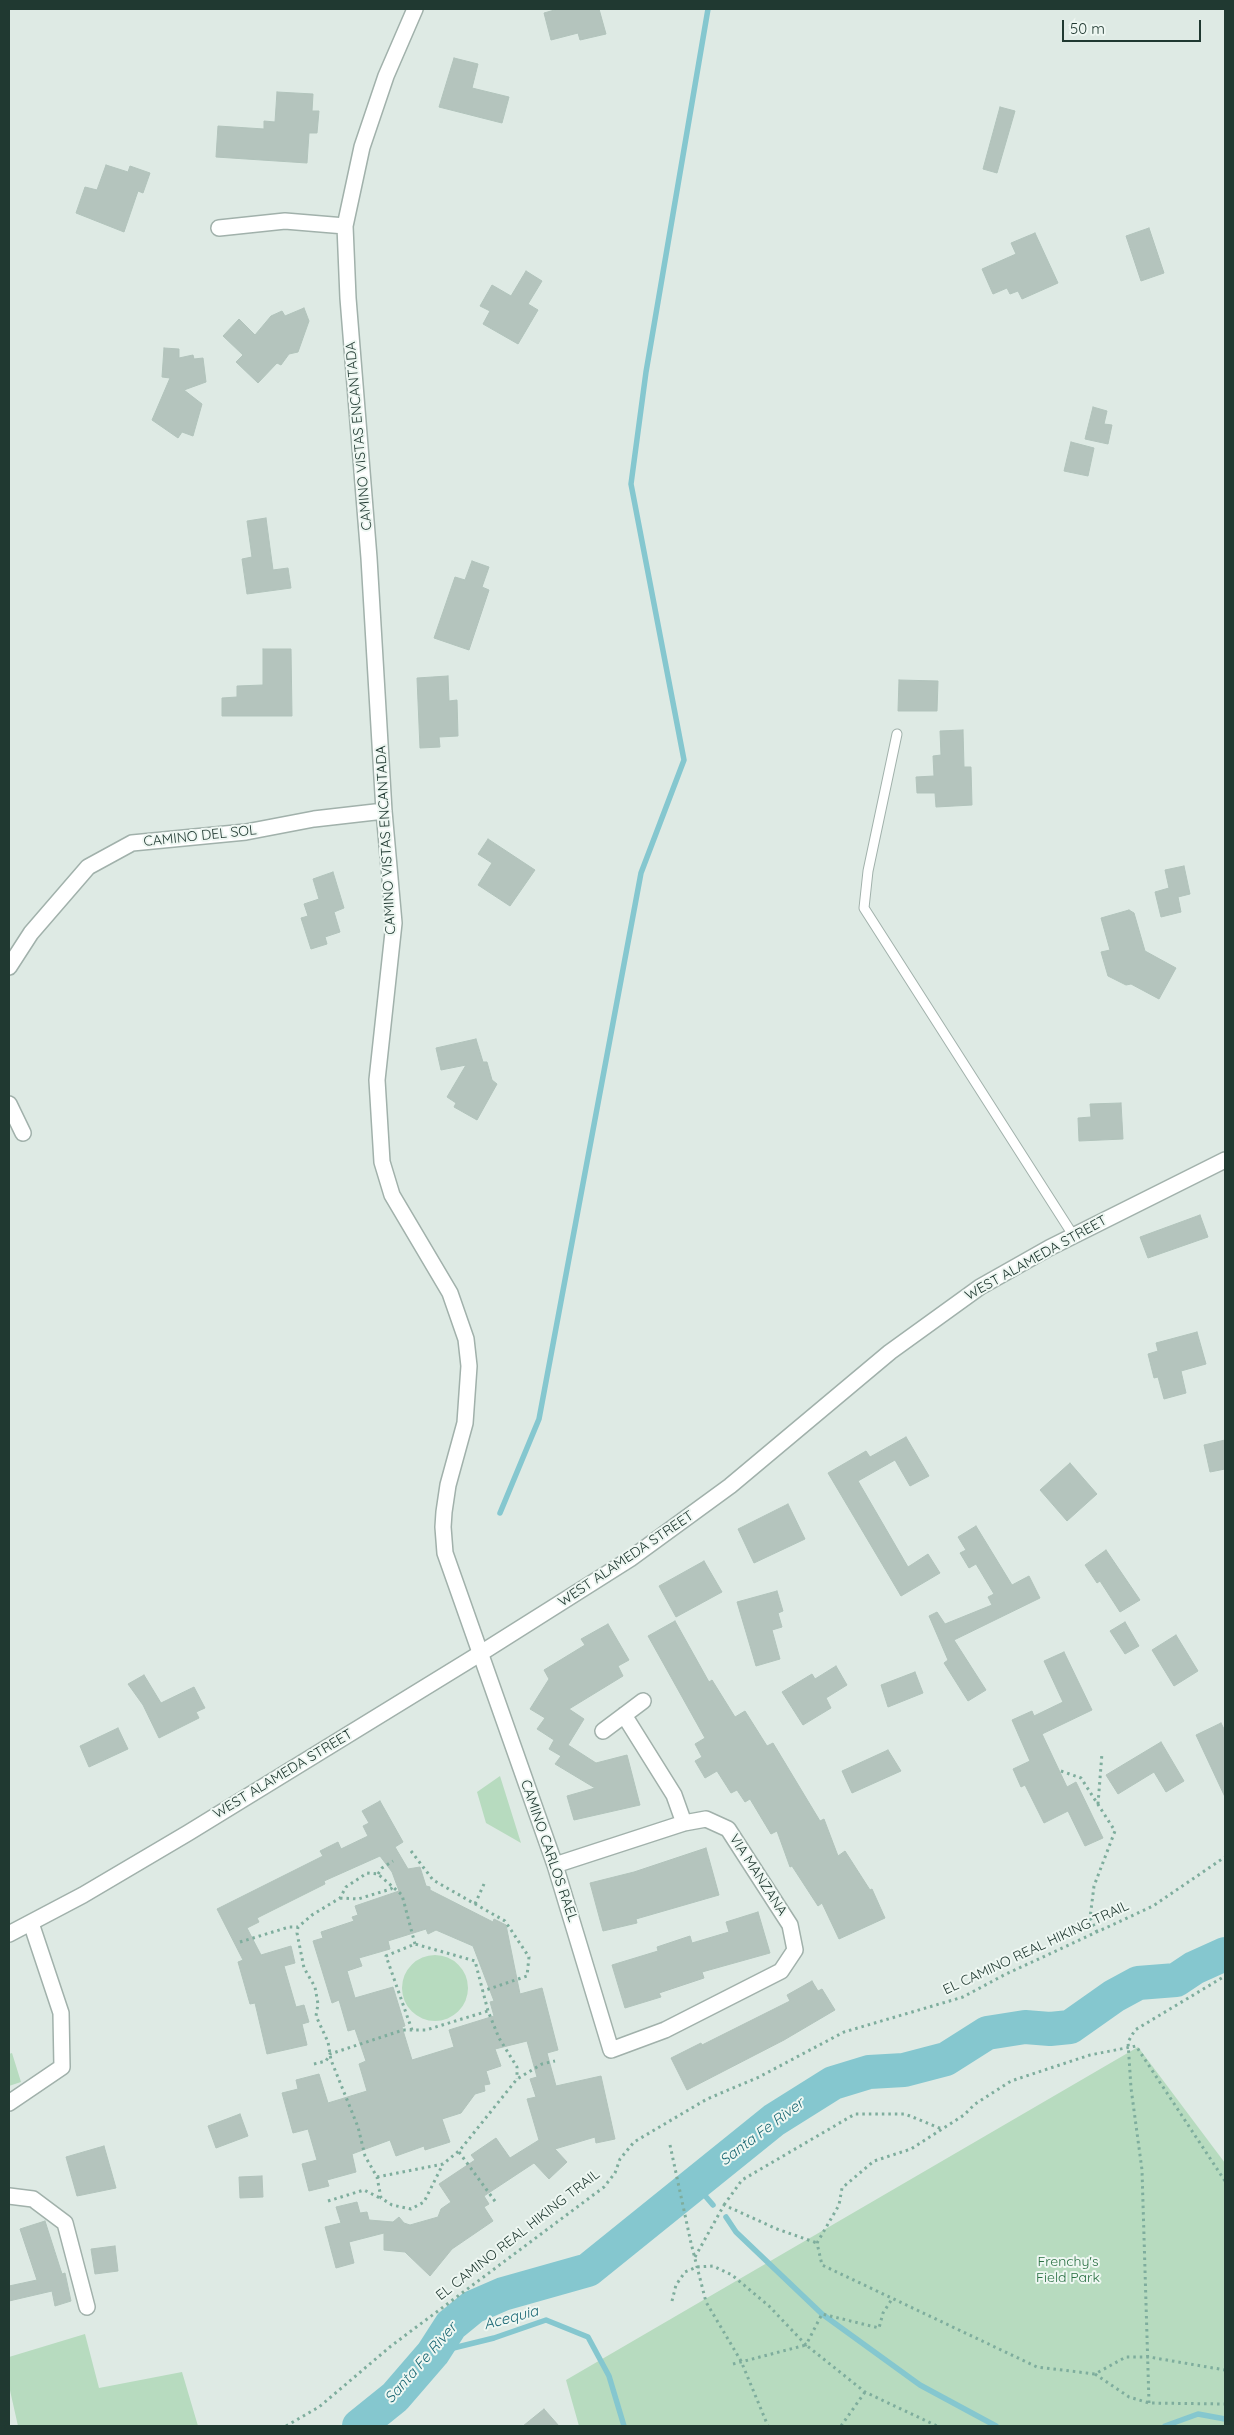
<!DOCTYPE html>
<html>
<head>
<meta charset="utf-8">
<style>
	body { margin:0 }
	#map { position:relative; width:1234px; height:2435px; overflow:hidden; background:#deeae4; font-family:Quicksand,sans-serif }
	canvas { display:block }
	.frame { position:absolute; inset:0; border:10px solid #203931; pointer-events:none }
	.scale { position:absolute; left:1062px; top:20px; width:139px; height:22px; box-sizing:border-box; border:2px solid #203931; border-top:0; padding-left:6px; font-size:15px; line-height:18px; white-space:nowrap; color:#203931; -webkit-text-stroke:4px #eef7f2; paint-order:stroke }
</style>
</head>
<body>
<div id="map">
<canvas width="1234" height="2435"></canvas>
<div class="frame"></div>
<div class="scale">50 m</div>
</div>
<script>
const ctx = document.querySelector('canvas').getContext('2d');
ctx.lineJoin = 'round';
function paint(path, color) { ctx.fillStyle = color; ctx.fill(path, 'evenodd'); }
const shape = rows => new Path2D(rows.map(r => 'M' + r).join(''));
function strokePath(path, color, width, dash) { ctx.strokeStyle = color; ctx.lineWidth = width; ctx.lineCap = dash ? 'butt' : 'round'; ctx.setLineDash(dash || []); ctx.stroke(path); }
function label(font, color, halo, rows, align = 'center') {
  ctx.font = font + ' Quicksand,sans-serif'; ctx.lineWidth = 4; ctx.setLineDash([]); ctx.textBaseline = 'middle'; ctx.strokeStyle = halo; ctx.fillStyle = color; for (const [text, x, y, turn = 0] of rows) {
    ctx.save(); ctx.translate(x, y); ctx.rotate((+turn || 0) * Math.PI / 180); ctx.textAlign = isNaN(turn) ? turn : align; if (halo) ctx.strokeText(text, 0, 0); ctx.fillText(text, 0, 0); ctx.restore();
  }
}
paint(shape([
	[500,1776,521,1843,486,1823,477,1792],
	'402 1988a33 33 0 1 1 66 0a33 33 0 1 1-66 0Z',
	[1138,2047,1225,2163,1225,2426,579,2426,566,2380],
	[12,2053,21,2082,9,2086,9,2054],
	[85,2334,99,2388,182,2372,198,2426,18,2426,9,2386,9,2357]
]), '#b7dbbf');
strokePath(shape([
	[500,1513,539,1419,641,873,684,760,631,484,646,372,708,9],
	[695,2184,713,2205],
	[726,2217,736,2232,822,2314,920,2385,996,2426],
	[433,2353,494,2338,546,2320,588,2337,609,2376,624,2426],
	[1165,2426,1198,2414,1225,2419]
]), '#85c7cf', 5.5);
strokePath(shape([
	[359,2426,395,2397,433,2353,451,2325,473,2307,503,2294,588,2270,774,2120,833,2083,869,2072,904,2070,946,2059,987,2033,1025,2027,1050,2029,1070,2027,1114,1996,1138,1983,1176,1980,1194,1968,1225,1954]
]), '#85c7cf', 34);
const building = shape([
	[558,9,599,9,606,34,580,40,578,33,551,40,544,13,558,9],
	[454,58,478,64,472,88,509,97,502,123,439,107,454,58],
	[277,92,313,94,312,111,319,111,317,133,309,133,307,163,216,157,218,126,264,129,264,121,275,122,277,92],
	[1000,107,1015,111,997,173,983,169,1000,107],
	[106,165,128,172,130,166,150,173,143,193,138,191,124,232,76,213,85,187,97,190,106,165],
	[1149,228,1164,273,1141,281,1126,236,1149,228],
	[1035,233,1058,283,1022,299,1018,291,1010,294,1007,288,993,294,982,269,1016,254,1011,243,1035,233],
	[526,271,542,281,528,304,538,310,518,344,483,324,490,311,480,306,492,285,511,296,526,271],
	[304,308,309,321,298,352,289,354,281,365,277,363,258,383,236,362,243,355,223,336,239,319,255,335,271,316,282,311,285,316,304,308],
	[164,348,179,349,179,358,193,355,194,359,203,358,206,382,184,390,202,404,193,436,182,432,178,438,152,420,170,378,162,377,164,348],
	[1093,407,1107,411,1104,424,1112,425,1108,444,1085,439,1093,407],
	[1071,442,1094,448,1088,476,1064,471,1071,442],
	[266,518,273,570,288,568,291,588,247,594,242,559,252,557,247,521,266,518],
	[472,561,489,567,482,587,489,590,469,650,434,638,455,577,465,580,472,561],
	[263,649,291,649,292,716,222,716,222,698,237,697,237,686,263,685,263,649],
	[448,676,449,701,457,700,458,736,439,737,440,747,420,748,417,678,448,676],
	[899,680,938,681,937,711,898,711,899,680],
	[963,730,964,767,971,767,972,805,936,807,935,793,917,793,916,777,934,776,933,756,941,755,940,731,963,730],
	[488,839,535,870,510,906,478,885,492,863,478,854,488,839],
	[1184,866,1190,894,1178,897,1181,912,1161,917,1155,892,1169,888,1165,870,1184,866],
	[333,872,344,908,334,912,340,932,325,937,327,944,311,949,301,918,308,916,304,904,319,899,313,879,333,872],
	[1129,910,1134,913,1145,951,1176,968,1159,999,1131,984,1126,985,1108,976,1101,952,1110,950,1101,918,1129,910],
	[476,1039,483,1062,487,1062,492,1080,497,1084,477,1120,454,1107,456,1103,447,1097,466,1065,441,1070,436,1048,476,1039],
	[1121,1103,1123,1139,1079,1141,1078,1118,1091,1117,1090,1104,1121,1103],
	[1200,1215,1208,1237,1148,1258,1140,1237,1200,1215],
	[1197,1332,1206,1364,1181,1371,1186,1393,1164,1399,1158,1377,1154,1378,1148,1354,1158,1351,1156,1343,1197,1332],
	[906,1437,929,1476,910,1486,895,1460,858,1481,908,1567,928,1554,940,1573,901,1596,828,1473,866,1451,870,1457,906,1437],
	[1225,1440,1225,1469,1210,1472,1204,1445,1225,1440],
	[1070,1463,1097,1494,1067,1521,1040,1490,1070,1463],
	[788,1504,805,1539,754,1563,738,1529,788,1504],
	[976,1526,1012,1585,1029,1576,1040,1598,954,1640,986,1690,968,1701,944,1663,948,1660,929,1616,937,1612,945,1624,992,1605,988,1597,994,1594,976,1564,969,1568,960,1553,966,1550,958,1537,976,1526],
	[1106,1550,1140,1600,1120,1612,1100,1581,1097,1583,1085,1565,1106,1550],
	[704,1561,722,1592,676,1617,659,1586,704,1561],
	[777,1591,783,1611,778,1613,782,1627,772,1630,780,1659,756,1666,737,1602,777,1591],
	[675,1621,709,1682,712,1680,735,1717,745,1711,767,1746,773,1743,820,1821,824,1819,838,1856,845,1851,870,1890,872,1889,885,1918,839,1939,822,1903,818,1906,792,1866,790,1867,777,1831,771,1834,750,1799,745,1802,737,1790,731,1793,717,1771,705,1778,695,1761,702,1757,695,1744,705,1738,648,1636,675,1621],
	[1125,1622,1139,1646,1125,1654,1110,1631,1125,1622],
	[608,1624,629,1660,618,1666,623,1676,569,1709,584,1719,568,1745,596,1763,627,1755,640,1805,574,1820,567,1796,595,1788,555,1764,561,1756,549,1749,554,1740,537,1729,545,1718,530,1709,549,1679,544,1670,585,1645,581,1639,608,1624],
	[1176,1635,1198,1671,1174,1686,1152,1650,1176,1635],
	[1064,1652,1092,1710,1042,1734,1067,1787,1076,1782,1103,1838,1085,1846,1068,1811,1044,1823,1025,1785,1021,1787,1013,1769,1030,1761,1012,1720,1032,1711,1034,1716,1063,1702,1044,1661,1064,1652],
	[836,1666,847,1685,826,1698,831,1708,803,1725,782,1692,812,1674,815,1679,836,1666],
	[915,1672,923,1693,888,1707,881,1685,915,1672],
	[144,1675,161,1703,194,1687,205,1708,196,1712,199,1718,159,1738,143,1705,128,1684,144,1675],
	[1221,1723,1225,1731,1225,1797,1196,1735,1221,1723],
	[118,1728,128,1749,89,1767,80,1746,118,1728],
	[1161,1742,1184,1781,1166,1792,1154,1772,1118,1794,1106,1775,1161,1742],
	[888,1750,901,1771,852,1793,842,1771,888,1750],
	[380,1801,403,1842,395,1847,408,1869,420,1867,426,1886,430,1887,430,1890,493,1922,494,1919,506,1925,520,1994,542,1988,558,2050,547,2053,556,2086,601,2076,615,2139,596,2143,595,2137,555,2149,567,2162,549,2179,534,2163,484,2196,489,2204,484,2207,493,2221,452,2249,430,2276,405,2252,384,2250,384,2233,349,2242,354,2263,336,2268,325,2227,341,2223,336,2207,357,2202,360,2213,367,2212,369,2220,393,2222,399,2217,404,2223,410,2225,438,2217,441,2209,451,2202,439,2184,475,2160,471,2155,496,2138,510,2158,539,2140,527,2099,536,2097,530,2079,537,2077,527,2041,495,2049,501,2066,486,2071,490,2084,484,2085,485,2091,475,2094,461,2113,442,2119,450,2142,425,2150,424,2146,396,2156,390,2140,352,2154,356,2172,327,2180,329,2186,309,2191,302,2164,317,2160,308,2129,293,2133,282,2093,298,2089,296,2080,319,2074,328,2103,367,2091,359,2064,366,2061,355,2029,348,2031,339,2000,332,2003,313,1941,323,1938,321,1932,354,1921,352,1917,358,1915,355,1906,399,1891,392,1872,380,1856,324,1881,325,1884,257,1918,259,1922,247,1928,261,1955,291,1946,295,1963,284,1966,296,2007,304,2005,309,2022,302,2024,307,2045,267,2054,255,2003,250,2004,238,1962,243,1960,217,1909,323,1856,320,1851,338,1842,341,1849,368,1836,363,1826,369,1823,362,1811,380,1801],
	[426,1929,428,1934,436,1930,473,1946,494,2001,490,2002,494,2016,449,2030,454,2047,412,2060,402,2027,405,2026,393,1987,355,1998,347,1971,362,1966,359,1958,390,1949,388,1941,426,1929],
	[706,1848,719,1895,636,1919,637,1923,603,1931,590,1883,634,1872,706,1848],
	[758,1912,770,1953,702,1972,704,1978,659,1993,661,1997,625,2008,612,1965,658,1951,657,1947,690,1936,692,1943,729,1932,726,1922,758,1912],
	[812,1981,818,1991,822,1989,835,2010,784,2040,687,2090,671,2058,701,2043,702,2045,790,2001,787,1995,812,1981],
	[240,2114,248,2136,216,2148,208,2126,240,2114],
	[104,2146,116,2188,77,2196,66,2157,104,2146],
	[262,2176,263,2197,240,2198,239,2177,262,2176],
	[45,2221,62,2274,65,2273,71,2301,55,2306,52,2291,9,2301,9,2286,37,2280,20,2229,45,2221],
	[115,2246,118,2271,95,2274,91,2249,115,2246],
	[544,2409,559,2426,523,2426,544,2409]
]);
paint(building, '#b4c4bd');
strokePath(building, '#b1c3bb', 1);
const service = shape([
	[897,734,868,871,864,908,1073,1235]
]);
const minor = shape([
	[415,9,386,76,362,147,345,226,348,298,369,558,384,811,394,923,377,1080,382,1162,392,1195,450,1293,466,1339,469,1366,465,1423,448,1485,444,1512,443,1527,445,1553,555,1865,611,2050,665,2030,781,1971,795,1950,790,1925,728,1829,706,1819,684,1823,555,1865],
	[219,228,285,221,345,226],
	[9,967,31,933,88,867,132,843,246,832,314,819,384,811],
	[9,1104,23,1133],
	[624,1715,674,1795,684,1823],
	[603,1731,643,1701],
	[9,2103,62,2067,61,2013,31,1923],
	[9,2196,33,2199,65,2223,87,2307]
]);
const tertiary = shape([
	[9,1934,83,1895,188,1833,481,1653,630,1559,730,1486,890,1352,980,1287,1049,1248,1225,1160]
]);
strokePath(service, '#a1b1ab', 11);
strokePath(minor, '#a1b1ab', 18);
strokePath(tertiary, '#a1b1ab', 18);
strokePath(shape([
	[1061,1771,1081,1778,1115,1831,1094,1886,1090,1918,1097,1932],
	[1098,1804,1102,1753],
	[411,1851,433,1880,505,1921,529,1957,527,1976,483,1991],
	[378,1874,382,1868,393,1861],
	[340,1898,358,1899,391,1889,393,1886],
	[475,1904,484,1884],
	[240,1942,289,1927,298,1927],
	[415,1944,402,1895,378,1874,367,1873,346,1887,340,1898,312,1915,298,1927,297,1933,304,1968,315,1987,318,2004,316,2016,328,2042,331,2060,358,2127,365,2156,377,2177,381,2198,392,2205,411,2209,424,2202,443,2164],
	[412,2030,386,1956,415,1944,475,1961,488,2011,499,2038,517,2067,517,2079],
	[314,2064,326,2061,330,2054,403,2030,426,2030,488,2011],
	[670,2145,691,2243,706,2302,741,2361,768,2426],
	[459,2152,497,2204],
	[377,2177,443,2164,460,2150,517,2079,542,2064,555,2061],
	[1225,2181,1136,2046,1090,2055,1011,2081,975,2104,964,2115,911,2149,874,2161,842,2188,839,2205,817,2243,822,2265,1037,2367,1095,2374,1126,2357,1149,2357,1225,2370],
	[328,2201,364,2190,380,2198],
	[724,2205,742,2180,855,2114,905,2114,942,2129],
	[695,2257,724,2205,777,2229,817,2243],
	[672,2301,676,2285,685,2272,697,2267,713,2266,732,2275,769,2306,806,2345,822,2314,879,2328,883,2313,892,2299],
	[733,2364,806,2345,865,2392,937,2426],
	[1095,2374,1129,2397,1149,2403,1225,2404],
	[1149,2403,1142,2170,1131,2088,1128,2042,1135,2030,1225,1976],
	[286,2426,319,2407,391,2346,604,2187,615,2173,620,2159,634,2142,707,2099,759,2077,844,2032,963,1997,1004,1975,1153,1906,1225,1857],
	[841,2426,865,2392]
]), '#7ead9d', 3, [2.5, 4]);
strokePath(service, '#fff', 9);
strokePath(minor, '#fff', 15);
strokePath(tertiary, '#fff', 15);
label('14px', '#203931', '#eef7f2', [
	["CAMINO VISTAS ENCANTADA",359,436,-95],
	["CAMINO DEL SOL",200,836,-6],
	["CAMINO VISTAS ENCANTADA",386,840,-93],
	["WEST ALAMEDA STREET",1036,1258,-29],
	["WEST ALAMEDA STREET",626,1559,-34],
	["WEST ALAMEDA STREET",283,1774,-31],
	["CAMINO CARLOS RAEL",549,1851,71],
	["VIA MANZANA",758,1875,57],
	["EL CAMINO REAL HIKING TRAIL",1036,1948,-25],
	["EL CAMINO REAL HIKING TRAIL",518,2235,-38]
]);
label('14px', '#2a7043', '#eef7f2', [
	["Frenchy's",1068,2262],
	["Field Park",1068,2278]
]);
label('italic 15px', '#1b6874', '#eef7f2', [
	["Santa Fe River",762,2132,-37],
	["Acequia",511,2318,-15],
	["Santa Fe River",421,2363,-49]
]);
</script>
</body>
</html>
